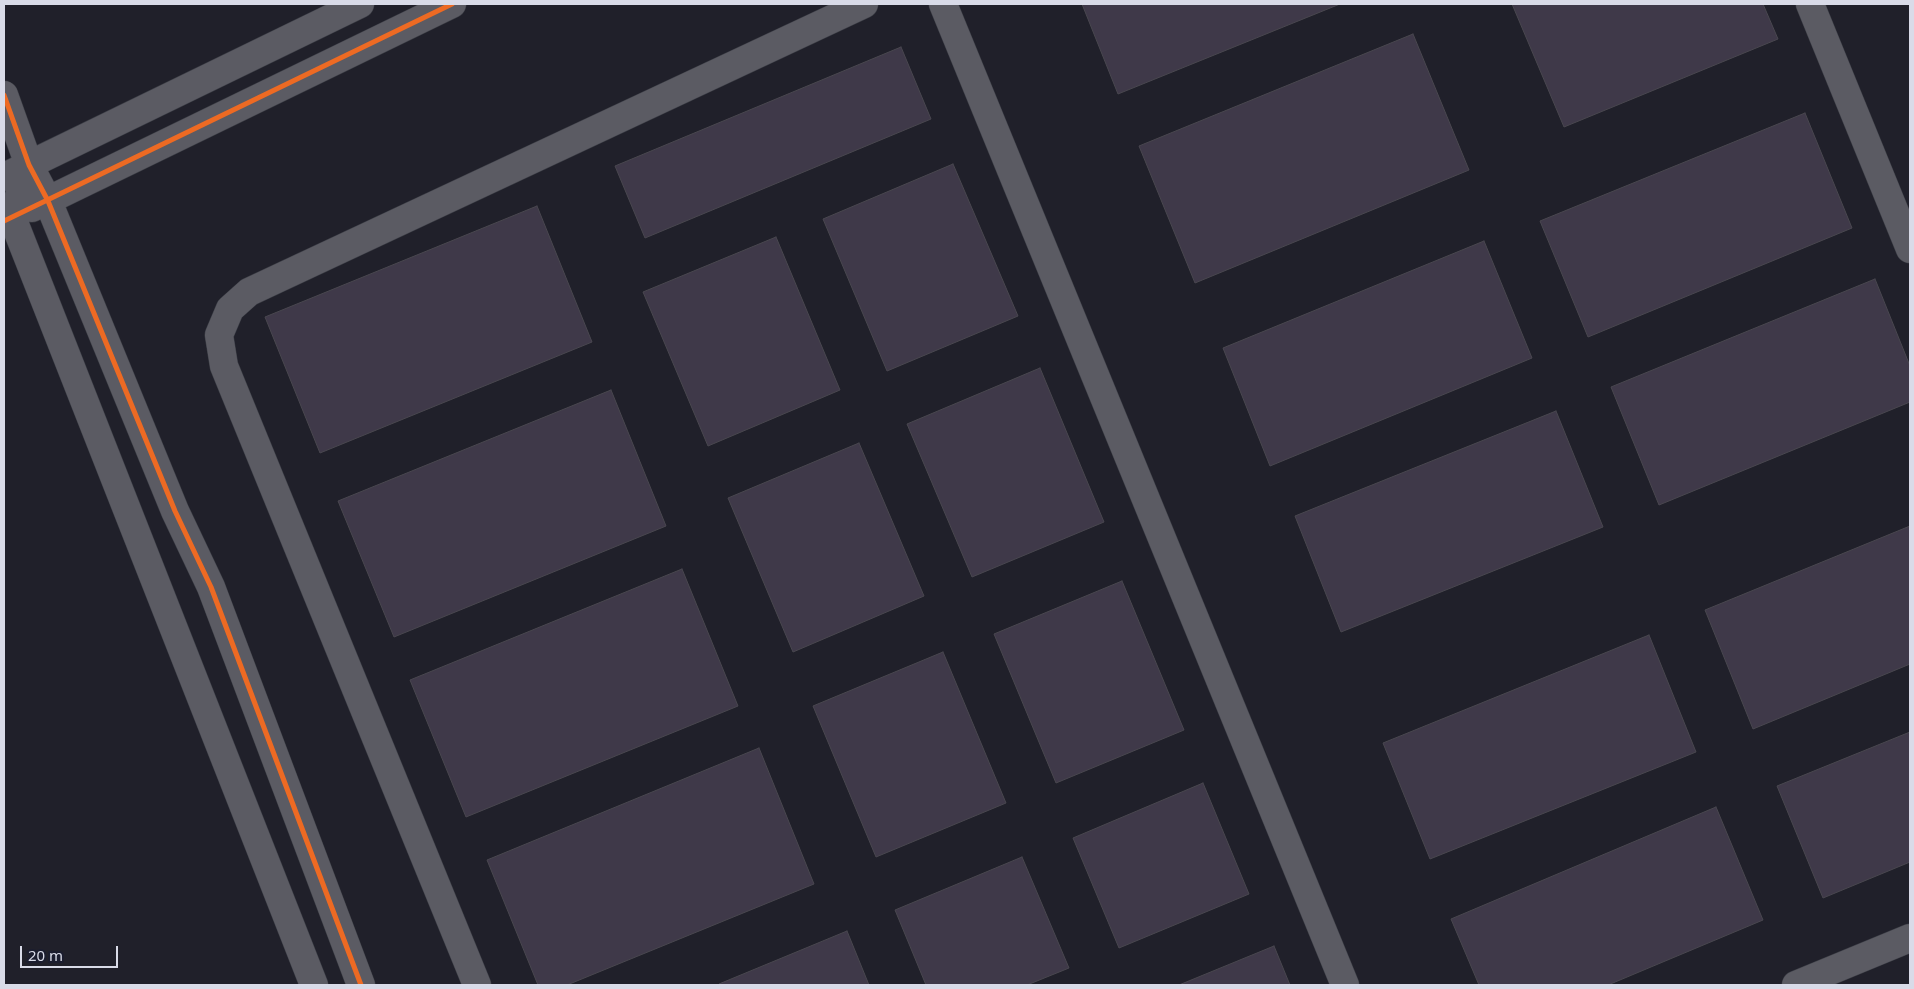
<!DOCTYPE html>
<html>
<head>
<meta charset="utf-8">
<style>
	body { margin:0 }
	#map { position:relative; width:1914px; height:989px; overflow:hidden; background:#20202a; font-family:"Noto Sans",sans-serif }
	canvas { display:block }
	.frame { position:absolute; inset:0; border:5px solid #d9dbe8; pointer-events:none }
	.scale { position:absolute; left:20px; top:946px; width:98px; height:22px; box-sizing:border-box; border:2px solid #d9dbe8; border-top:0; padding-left:6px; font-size:15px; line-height:18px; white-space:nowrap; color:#d9dbe8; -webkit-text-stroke:4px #1b1d2f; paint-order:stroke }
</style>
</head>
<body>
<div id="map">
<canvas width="1914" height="989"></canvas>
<div class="frame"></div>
<div class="scale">20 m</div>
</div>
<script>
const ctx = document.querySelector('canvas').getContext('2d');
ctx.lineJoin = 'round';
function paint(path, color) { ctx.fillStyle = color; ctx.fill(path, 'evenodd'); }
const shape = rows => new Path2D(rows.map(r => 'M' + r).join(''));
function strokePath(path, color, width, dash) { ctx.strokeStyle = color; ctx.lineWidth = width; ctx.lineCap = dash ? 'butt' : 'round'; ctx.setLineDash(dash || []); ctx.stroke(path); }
const building = shape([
	[1082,4,1340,4,1118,94,1082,4],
	[1512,4,1763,4,1778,39,1564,127,1512,4],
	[1413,34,1469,170,1195,283,1139,146,1413,34],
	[901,47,931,119,645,238,615,166,901,47],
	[1805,113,1852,228,1588,337,1540,221,1805,113],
	[953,164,1018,316,887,371,823,219,953,164],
	[537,206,592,342,320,453,265,317,537,206],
	[776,237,840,390,708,446,643,292,776,237],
	[1484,241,1532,358,1270,466,1223,348,1484,241],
	[1875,279,1910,366,1910,402,1659,505,1611,387,1875,279],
	[1040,368,1104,522,972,577,907,424,1040,368],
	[611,390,666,526,394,637,338,501,611,390],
	[1556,411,1603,527,1341,632,1295,516,1556,411],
	[859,443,924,596,793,652,728,498,859,443],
	[1910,526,1910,664,1753,729,1705,610,1910,526],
	[682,569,738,706,466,817,410,680,682,569],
	[1122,581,1184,730,1056,783,994,634,1122,581],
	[1649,635,1696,752,1430,859,1383,743,1649,635],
	[943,652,1006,803,876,857,813,706,943,652],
	[1910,732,1910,862,1823,898,1777,786,1910,732],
	[759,748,814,884,567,985,538,985,487,860,759,748],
	[1203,783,1249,894,1119,948,1073,838,1203,783],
	[1716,807,1763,920,1608,985,1479,985,1451,919,1716,807],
	[1022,857,1069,968,1027,985,926,985,895,910,1022,857],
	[847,931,869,985,720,985,719,984,847,931],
	[1274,946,1290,985,1179,985,1274,946]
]);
paint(building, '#3f3949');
strokePath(building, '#49474f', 1);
const minor = shape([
	[943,4,1345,985],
	[1810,4,1910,249],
	[4,95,29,165,48,201,175,511,211,587,361,985],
	[29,165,12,217,314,985],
	[4,177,360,4],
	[32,208,452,4],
	[477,985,224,366,219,335,230,309,249,292,864,4],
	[1796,985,1910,938]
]);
strokePath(minor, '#3b3d45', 29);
strokePath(minor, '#5b5b63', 28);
strokePath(shape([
	[4,95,29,165,48,201,175,511,211,587,361,985],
	[4,221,452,4]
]), '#ed6a23', 5);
</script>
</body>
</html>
